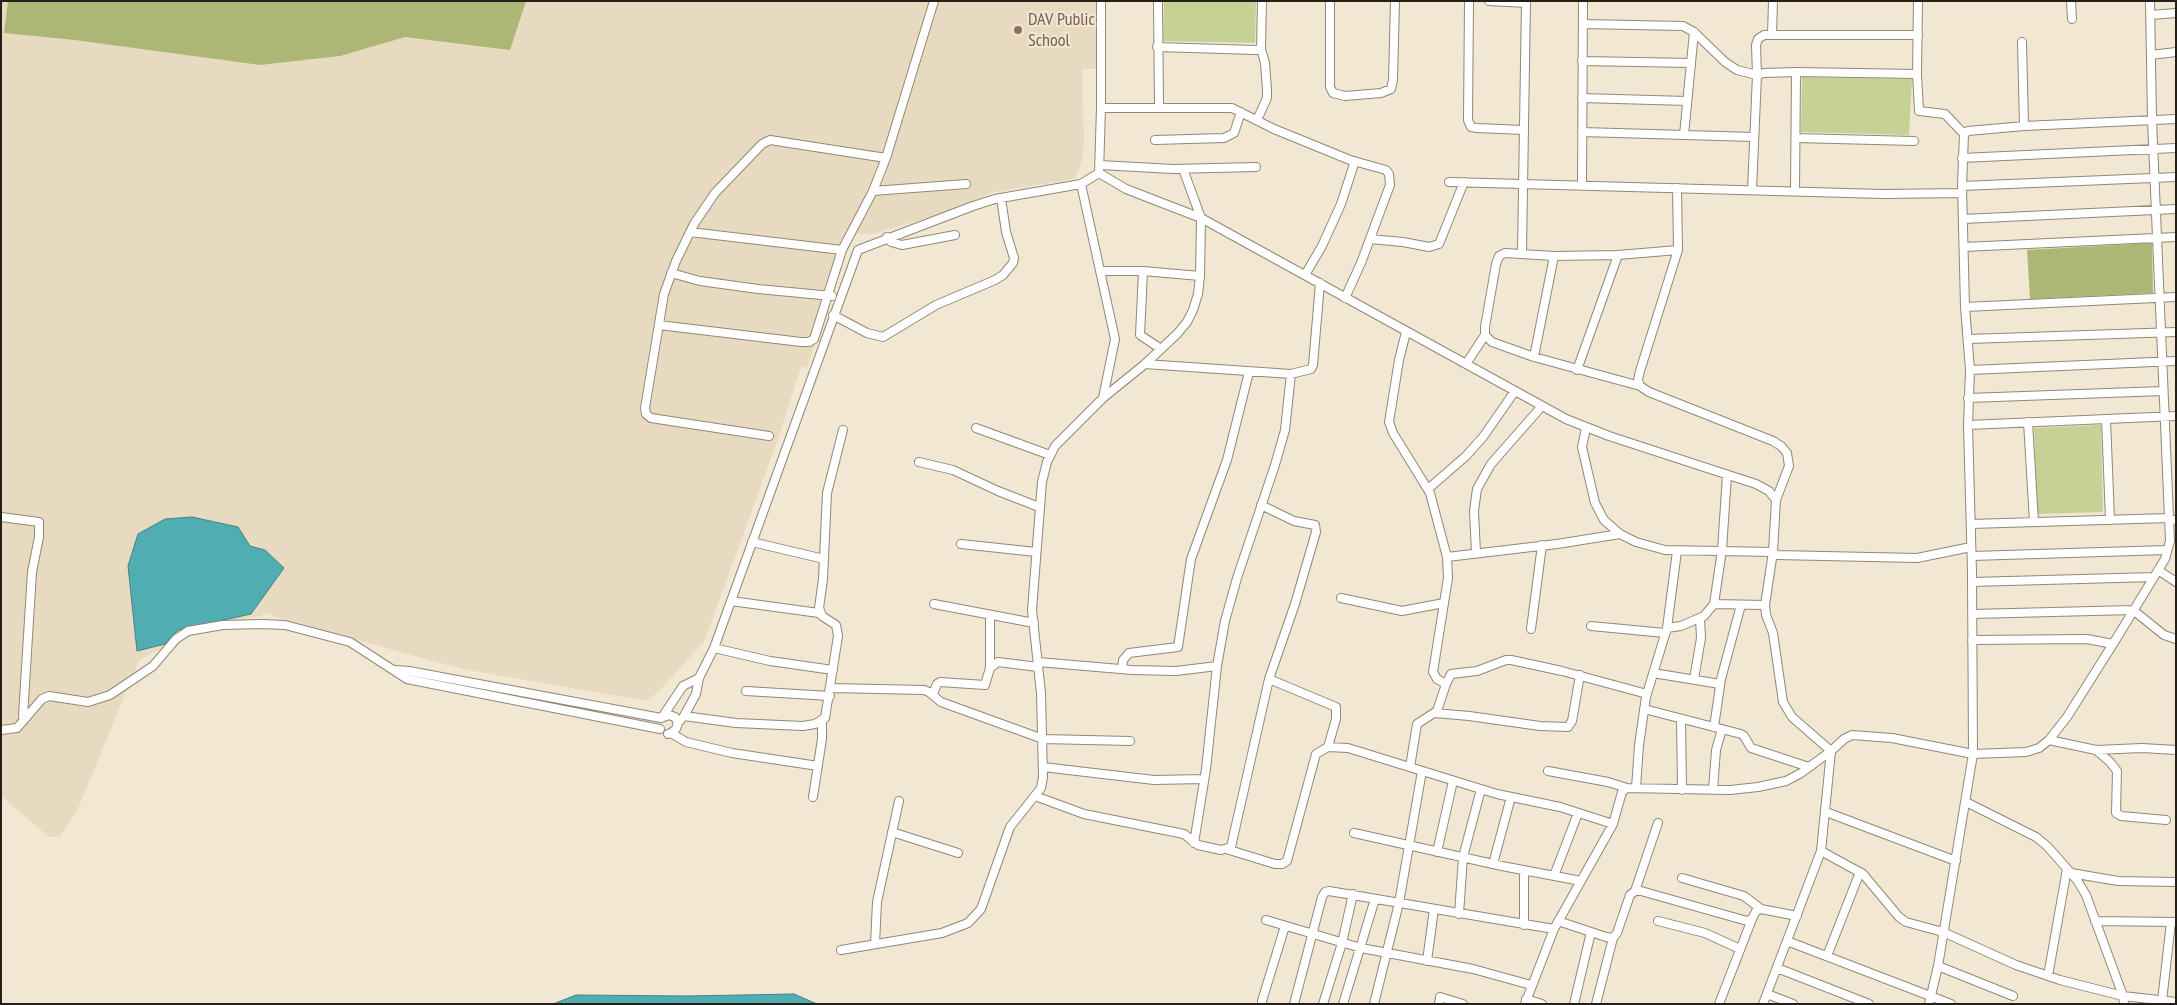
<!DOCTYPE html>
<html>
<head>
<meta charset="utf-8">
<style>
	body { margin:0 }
	#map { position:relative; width:2177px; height:1005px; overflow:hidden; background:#f1e7d3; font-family:"PT Sans Narrow",sans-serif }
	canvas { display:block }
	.frame { position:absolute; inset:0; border:2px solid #242019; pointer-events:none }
</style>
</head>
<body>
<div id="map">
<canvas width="2177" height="1005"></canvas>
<div class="frame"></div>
</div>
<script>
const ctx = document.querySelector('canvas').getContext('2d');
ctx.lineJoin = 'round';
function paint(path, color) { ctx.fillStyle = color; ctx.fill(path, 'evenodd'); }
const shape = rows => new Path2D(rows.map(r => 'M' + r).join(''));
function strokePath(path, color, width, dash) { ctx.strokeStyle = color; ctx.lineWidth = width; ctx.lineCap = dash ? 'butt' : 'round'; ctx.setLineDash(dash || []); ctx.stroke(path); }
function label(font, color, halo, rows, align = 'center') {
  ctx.font = font + ' "PT Sans Narrow",sans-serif'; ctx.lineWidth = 4; ctx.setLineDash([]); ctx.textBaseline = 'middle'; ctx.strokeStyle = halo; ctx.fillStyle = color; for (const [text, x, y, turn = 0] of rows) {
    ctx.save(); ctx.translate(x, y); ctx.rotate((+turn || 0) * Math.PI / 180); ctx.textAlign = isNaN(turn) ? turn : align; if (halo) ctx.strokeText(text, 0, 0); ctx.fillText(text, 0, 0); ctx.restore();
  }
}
paint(shape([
	[1,1,1097,1,1097,69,1082,69,1084,144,1081,165,1075,178,1069,180,993,192,948,212,872,234,853,234,807,368,801,366,778,439,704,642,657,693,646,701,463,669,284,620,267,613,257,617,213,624,180,633,168,645,139,660,77,811,60,836,49,837,1,796]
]), '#e7dac0');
paint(shape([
	[1164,1,1256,1,1255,43,1163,41],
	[1802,77,1912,79,1909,135,1801,132],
	[2101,425,2103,512,2037,514,2034,428]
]), '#c6d195');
paint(shape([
	[8,1,526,1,510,50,405,37,340,56,260,65,75,40,4,33],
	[2152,243,2153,293,2030,299,2027,250]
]), '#acb775');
const water = shape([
	[192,517,238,527,250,546,265,550,284,568,251,614,178,630,165,644,137,651,128,566,138,534,165,519,192,517],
	[794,994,817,1004,553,1004,576,995,687,996,794,994]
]);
paint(water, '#50aeb2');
strokePath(water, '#438384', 1);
const street = shape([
	[1158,1,1159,107],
	[1330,1,1330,87,1333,93,1345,96,1381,93,1391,89,1393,80,1395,1],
	[1469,1,1468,120,1471,127,1477,128,1523,130],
	[1489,1,1526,3],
	[2071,1,2072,19],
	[2151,15,2176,13],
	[1583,24,1683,26,1694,32,1725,62,1737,70,1757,75,1756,45,1758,39,1764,35,1918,35],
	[1772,35,1773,1],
	[2022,42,2024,126],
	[1157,47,1256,50,1261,49,1262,1],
	[2151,55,2176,52],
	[1582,61,1691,63],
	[1917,74,1919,111,1945,114,1964,134],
	[1582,98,1687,101],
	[1101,108,1232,108,1274,129,1350,160,1386,170,1389,174,1390,185,1361,263,1345,298],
	[1257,120,1267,98,1267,90,1265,63,1261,49],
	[1582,132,1754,137],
	[1684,135,1694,32],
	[1796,138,1914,141],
	[1155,140,1224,138,1234,133,1241,112],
	[1962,158,2176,148],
	[1100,165,1173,169,1256,167],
	[1099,173,1126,189,1201,218,1566,419,1609,436,1756,484,1769,491,1776,500,1773,552,1777,555,1917,558,1971,547],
	[1449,182,1883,194,1962,193],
	[1081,184,1115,339,1103,398],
	[1582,186,1583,1],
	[1962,186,2176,177],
	[1677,188,1678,250,1640,371,1638,380,1640,386,1649,392,1773,441,1781,446,1787,453,1789,466,1776,500],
	[1752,190,1757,75,1764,73,1796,72,1917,74,1918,1],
	[873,191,966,184],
	[1795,191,1796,72],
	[1963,219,2176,209],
	[690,232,842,250],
	[887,237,891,242,902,245,955,235],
	[1370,239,1403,242,1429,247,1439,244,1464,182],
	[1964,247,2176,237],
	[1522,252,1526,1],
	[1100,271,1143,271,1200,276],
	[1143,271,1140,335,1161,349],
	[671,273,700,281,758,289,832,296],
	[1305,275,1322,246,1341,204,1355,161],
	[1965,307,2176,297],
	[833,315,867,333,883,337,936,305,995,280,1003,275,1013,263,1014,258,1006,232,1001,198],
	[659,325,801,342,809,342,814,339,842,250,873,191,886,158,934,1],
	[1406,332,1399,360,1389,422,1393,433,1430,493,1447,557,1448,578,1433,672,1437,679,1446,684],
	[1968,339,2176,332],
	[1534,357,1554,256],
	[1145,364,1291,374,1311,369,1313,365,1320,283],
	[1466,364,1485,335],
	[1577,370,1618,255],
	[1970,370,1965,307,1962,186,1964,134,1968,131,2024,126,2176,119],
	[1640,386,1534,357,1492,342,1485,335,1485,327,1496,264,1499,256,1505,253,1554,256,1618,255,1678,250],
	[1968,398,2163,391],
	[2106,419,2110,520],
	[2028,422,2034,522],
	[1968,425,2176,416],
	[976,428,1050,455],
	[1586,428,1582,447,1595,503,1604,520,1620,534,1636,542,1665,550,1773,552,1765,605,1766,615,1773,633,1783,702,1792,717,1831,751,1821,851,1763,1004],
	[769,436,651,418,646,414,645,408,664,294,676,261,694,224,715,193,762,144,770,140,886,158],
	[919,462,953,470,998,491,1039,507],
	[1428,489,1466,456,1483,437,1515,391],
	[1,517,39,522,39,537,32,572,23,716],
	[1971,524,2169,518,2176,520],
	[752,542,824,559],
	[961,544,1036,552],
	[1476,553,1474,511,1477,489,1491,464,1542,406],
	[1972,556,2167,550],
	[1447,557,1557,544,1620,534],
	[2158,570,2176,582],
	[1972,582,2154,577],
	[1341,598,1402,611,1444,603],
	[731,601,819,613],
	[934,604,1034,623],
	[1714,604,1765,605],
	[1972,614,2133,610,2164,635,2176,639],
	[1591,626,1665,633],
	[1667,628,1681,626,1704,616,1714,604,1722,550,1727,475],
	[1531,629,1542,545],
	[1972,640,2087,639,2113,644],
	[714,648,770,661,833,670],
	[1038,662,1132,670,1176,671,1217,666,1225,621,1237,578,1275,465,1285,430,1291,374],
	[990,668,990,615],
	[1122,669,1123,660,1129,653,1178,647,1191,559,1227,460,1249,372],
	[395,670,409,671,661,718,669,715,675,717,678,723,676,729,671,733],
	[1653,673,1720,684],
	[1269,679,1336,707,1336,719,1328,747],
	[1694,679,1701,638,1700,618],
	[831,688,924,690,929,692,941,702,1043,739,1130,741],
	[746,691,830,696],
	[933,694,937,684,940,682,985,685,990,668,998,662,1038,667],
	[1644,709,1741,734,1744,736,1751,748,1809,767],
	[1435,713,1469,716,1540,726,1568,727,1572,721,1580,675],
	[663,716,683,686,699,678],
	[684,716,736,723,803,726,815,724,825,718,838,636,836,625,822,616,819,608,823,579,827,493,843,430],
	[1681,719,1682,790],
	[678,723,684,716,696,694,699,678,714,648,858,250,973,206,995,199,1081,184,1099,173,1101,108,1101,1],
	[1714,727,1721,679,1741,605],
	[1,730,17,728,42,699,49,696,88,702,110,695,153,666,176,639,188,631,223,625,262,624,285,625,350,642,407,679,660,729],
	[668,734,671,733,686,742,732,753,818,766],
	[2049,740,2096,750,2142,748,2176,750],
	[2096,750,2110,762,2117,771,2116,813,2121,816,2166,820],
	[1043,767,1154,780,1204,779],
	[1410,767,1417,724,1437,711,1446,684,1451,674,1477,671,1506,660,1511,660,1562,671,1647,694],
	[1548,771,1608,782,1627,788],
	[1636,788,1639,745,1646,697,1667,628,1677,551],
	[1713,790,1716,750,1722,729],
	[1035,796,1084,814,1184,834,1198,845,1221,850,1231,847,1269,679,1295,604,1316,532,1315,525,1294,521,1261,505],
	[813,797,822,739,822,722],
	[1966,802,2036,837,2047,846,2077,880,2086,895,2123,996,2124,1004],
	[1826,812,1956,861],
	[892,832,958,853],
	[1354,833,1502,866,1581,881],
	[1194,843,1206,769,1217,666],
	[1226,849,1275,864,1282,864,1287,861,1316,754,1328,747,1348,748,1497,794,1560,807,1613,824],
	[1821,851,1863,874,1899,917,1906,922,1943,932,2016,965,2060,980,2123,996,2176,1002],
	[1437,852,1453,781],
	[1493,864,1511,797],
	[2071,873,2118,881,2176,882],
	[1554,876,1578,813],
	[1682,878,1744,896,1761,909],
	[1635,891,1658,823],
	[1459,914,1463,857,1481,789],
	[1266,920,1361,948,1473,969,1531,985],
	[1558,921,1606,937,1613,938,1617,933,1630,895,1635,891,1641,891,1747,921,1752,919,1756,911,1761,909,1797,916],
	[1658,921,1705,933,1740,949],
	[2095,921,2176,922],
	[1524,925,1524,870],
	[1787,941,1951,1004],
	[875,944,877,902,899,801],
	[841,950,942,933,968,923,981,909,1010,827,1041,788,1043,777,1041,693,1032,610,1042,482,1047,462,1055,446,1103,398,1145,364,1177,334,1187,322,1193,310,1198,294,1200,276,1201,218,1183,169],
	[1827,956,1860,872],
	[1427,961,1434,909],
	[1938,966,2013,996],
	[1777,968,1869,1004],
	[2048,976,2067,869],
	[1767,994,1793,1004],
	[1526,999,1542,1004],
	[1262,1001,1285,926],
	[2162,1001,2171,922],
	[1294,1004,1322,897,1325,892,1329,891,1554,929],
	[1323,1004,1342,943,1353,894],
	[1343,1004,1375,899],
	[1374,1004,1399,903,1422,771],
	[1439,1004,1440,997,1463,1004],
	[1525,1004,1554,929,1613,824,1622,792,1627,788,1730,790,1758,787,1786,781,1801,773,1831,751,1844,739,1852,735,1892,738,1973,754,2026,752,2039,748,2049,740,2067,717,2113,644,2165,559,2170,541,2152,120,2150,1],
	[1574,1004,1591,932],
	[1596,1004,1613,938],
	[1719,1004,1752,919],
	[1929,1004,1938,966,1973,754,1972,572,1968,425,1970,370,2176,361]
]);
strokePath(street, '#918875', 10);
strokePath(street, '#fff', 8);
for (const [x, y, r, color] of [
	[1018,30,5,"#8d6e63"]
]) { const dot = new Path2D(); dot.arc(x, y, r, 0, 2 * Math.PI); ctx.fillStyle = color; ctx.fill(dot); strokePath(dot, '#f1e7d3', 2); }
label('18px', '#785e54', '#f1e7d3', [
	["DAV Public",1028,20],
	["School",1028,41]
], 'left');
</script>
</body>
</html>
